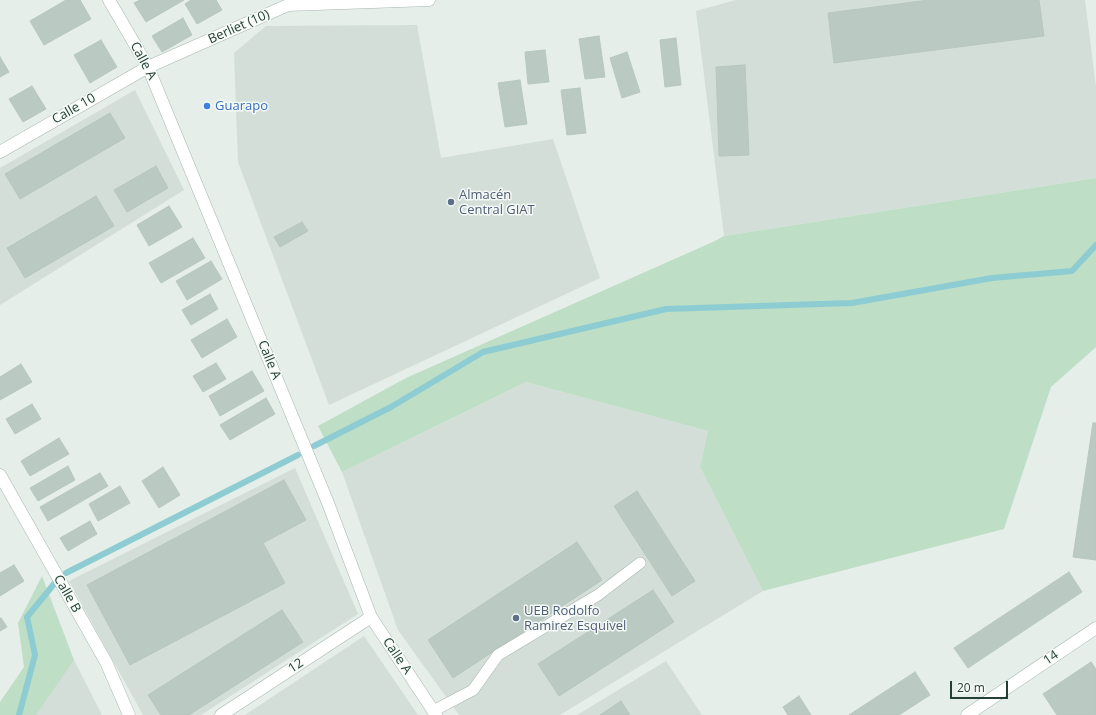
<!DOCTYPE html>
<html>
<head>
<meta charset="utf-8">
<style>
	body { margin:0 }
	#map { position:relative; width:1096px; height:715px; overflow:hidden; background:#e5eee9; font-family:"Open Sans",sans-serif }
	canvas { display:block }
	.scale { position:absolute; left:950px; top:681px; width:58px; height:18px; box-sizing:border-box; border:2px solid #244036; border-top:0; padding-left:5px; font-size:12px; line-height:14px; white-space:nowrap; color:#244036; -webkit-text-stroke:3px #f5faf7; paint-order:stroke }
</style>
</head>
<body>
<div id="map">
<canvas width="1096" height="715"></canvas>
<div class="scale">20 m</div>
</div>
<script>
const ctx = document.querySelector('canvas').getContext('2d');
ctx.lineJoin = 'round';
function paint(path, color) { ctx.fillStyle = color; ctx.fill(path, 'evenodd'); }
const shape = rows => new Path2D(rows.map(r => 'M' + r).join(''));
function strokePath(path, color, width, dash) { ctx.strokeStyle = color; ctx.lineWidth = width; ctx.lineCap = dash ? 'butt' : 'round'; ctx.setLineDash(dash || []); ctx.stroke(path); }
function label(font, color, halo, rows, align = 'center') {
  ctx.font = font + ' "Open Sans",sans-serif'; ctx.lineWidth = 3; ctx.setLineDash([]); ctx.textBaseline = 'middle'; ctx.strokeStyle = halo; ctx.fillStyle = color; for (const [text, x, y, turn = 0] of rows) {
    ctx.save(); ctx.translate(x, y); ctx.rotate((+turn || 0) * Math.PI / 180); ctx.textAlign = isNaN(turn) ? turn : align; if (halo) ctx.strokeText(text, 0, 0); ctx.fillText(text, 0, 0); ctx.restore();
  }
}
paint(shape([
	[736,0,1085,0,1096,87,1096,178,724,236,696,11],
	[417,25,441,158,553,139,600,278,329,405,238,162,234,53,266,26],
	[135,90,184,190,0,305,0,168],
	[526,382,708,431,700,467,763,591,560,715,459,715,398,630,342,472],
	[295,468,358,614,201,715,143,715,69,581],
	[364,636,418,715,245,715],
	[74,660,102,715,32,715],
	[666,661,702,715,577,715]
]), '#d3ded8');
paint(shape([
	[1096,178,1096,347,1051,387,1004,529,763,591,700,467,708,431,526,382,342,472,318,426,406,378,715,241,724,236],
	[42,576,74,660,36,715,0,715,0,702,24,667,18,623]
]), '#bedec5');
strokePath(shape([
	[314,446,391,407,483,352,666,309,852,303,992,278,1072,271,1096,245],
	[66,573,298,455],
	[19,715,35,655,27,617,54,584]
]), '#8dccd2', 6);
const building = shape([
	[66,0,80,0,91,19,44,45,30,21,66,0],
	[140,0,184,0,146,22,134,3,140,0],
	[191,0,216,0,222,10,197,24,185,4,191,0],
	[929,0,1039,0,1044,36,834,63,828,13,929,0],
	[183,18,192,35,162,52,152,36,183,18],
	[599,36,605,77,585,79,579,39,599,36],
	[676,38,681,85,665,87,660,40,676,38],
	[101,40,117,67,90,83,74,55,101,40],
	[545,50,549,82,528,84,525,52,545,50],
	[627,52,640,92,622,98,610,58,627,52],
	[0,57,9,72,0,77,0,57],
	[745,65,749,155,719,156,716,67,745,65],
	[520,80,527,124,505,127,498,83,520,80],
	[32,86,46,109,23,122,9,99,32,86],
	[580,88,586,133,567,135,561,90,580,88],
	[110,113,125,138,20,199,5,174,110,113],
	[156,166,168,188,127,212,114,190,156,166],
	[96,196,114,226,25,278,7,248,96,196],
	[169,206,182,227,149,246,137,225,169,206],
	[302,222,308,231,280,247,274,237,302,222],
	[193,238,205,258,161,283,149,263,193,238],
	[211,261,222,279,187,300,176,281,211,261],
	[210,294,218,309,191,325,182,310,210,294],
	[227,319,237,337,202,358,191,340,227,319],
	[216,363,226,379,203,392,193,376,216,363],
	[21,364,32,382,0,400,0,377,21,364],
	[252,371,264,391,220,416,209,396,252,371],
	[266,398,275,414,230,440,220,425,266,398],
	[32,404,41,419,15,434,6,419,32,404],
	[1093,423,1096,423,1096,560,1073,557,1093,423],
	[59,438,69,454,30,476,21,461,59,438],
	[68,466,75,480,38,501,30,488,68,466],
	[163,467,180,495,159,508,142,481,163,467],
	[100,473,108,486,48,521,40,507,100,473],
	[284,480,306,520,263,543,285,583,130,665,87,585,284,480],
	[120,486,130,503,98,521,89,504,120,486],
	[637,491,695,581,672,596,614,506,637,491],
	[90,521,97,534,68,551,60,538,90,521],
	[577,542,602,580,453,678,428,640,577,542],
	[14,565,24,581,0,596,0,573,14,565],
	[1069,572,1082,592,968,668,954,648,1069,572],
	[653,590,674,622,559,696,538,664,653,590],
	[282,610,303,642,189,715,161,715,148,695,282,610],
	[1,618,7,627,0,631,0,619,1,618],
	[1091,662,1096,669,1096,715,1057,715,1043,694,1091,662],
	[915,672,930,695,899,715,849,715,915,672],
	[799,696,811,715,788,715,783,707,799,696],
	[621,701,630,715,600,715,621,701]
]);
paint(building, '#bac9c2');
strokePath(building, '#b7c7bf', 1);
const service = shape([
	[433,711,473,690,498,655,598,595,640,563]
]);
const minor = shape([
	[0,152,148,67,288,5,429,0],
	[221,715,371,617],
	[967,715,1096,628]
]);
const tertiary = shape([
	[109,0,148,67,328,503,371,617,436,715],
	[0,475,106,662,129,715]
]);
strokePath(service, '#a7b6b0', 12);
strokePath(minor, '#a7b6b0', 13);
strokePath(tertiary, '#a7b6b0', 13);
strokePath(service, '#fff', 11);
strokePath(minor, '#fff', 12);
strokePath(tertiary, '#fff', 12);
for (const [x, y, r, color] of [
	[207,106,4,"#3f7fe0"],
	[451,202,4,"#5c6f8a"],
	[516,618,4,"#5c6f8a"]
]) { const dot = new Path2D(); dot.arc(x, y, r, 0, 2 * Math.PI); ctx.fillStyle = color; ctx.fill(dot); strokePath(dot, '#f5faf7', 1.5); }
label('13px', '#244036', '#f5faf7', [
	["Berliet (10)",239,27,-24],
	["Calle A",143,61,62],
	["Calle 10",74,109,-30],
	["Calle A",269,360,68],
	["Calle B",67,594,60],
	["Calle A",397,656,56],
	["14",1051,658,-34],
	["12",296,666,-33]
]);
label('13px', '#366cbe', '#f5faf7', [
	["Guarapo",215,106]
], 'left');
label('13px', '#4e5e75', '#f5faf7', [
	["Almacén",459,195],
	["Central GIAT",459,210],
	["UEB Rodolfo",524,611],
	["Ramirez Esquivel",524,626]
], 'left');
</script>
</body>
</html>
